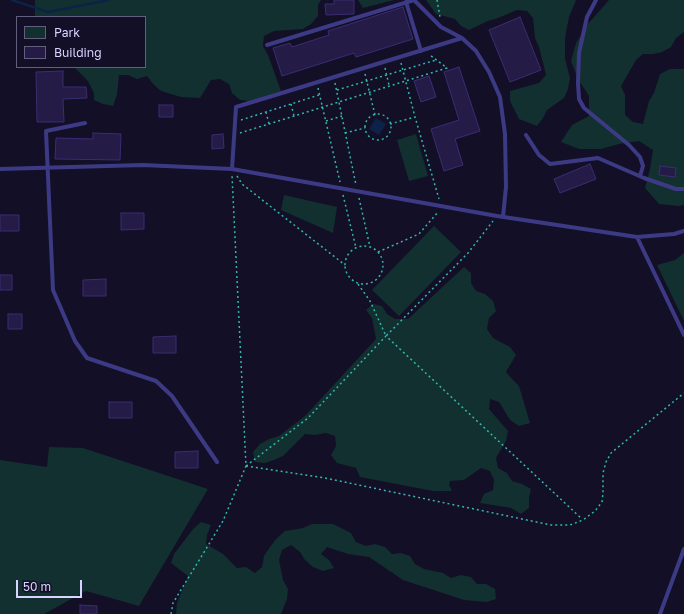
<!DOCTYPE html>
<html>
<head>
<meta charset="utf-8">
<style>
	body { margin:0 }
	#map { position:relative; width:684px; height:614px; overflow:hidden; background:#130f26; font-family:"Golos Text",sans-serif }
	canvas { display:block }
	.legend { position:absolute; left:16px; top:16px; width:130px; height:52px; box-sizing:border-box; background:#130f26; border:1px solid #625e7d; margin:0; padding:5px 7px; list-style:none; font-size:12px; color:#d9d4ff }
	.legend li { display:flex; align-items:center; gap:8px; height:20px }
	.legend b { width:20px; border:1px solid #625e7d }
	.scale { position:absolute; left:16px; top:580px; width:66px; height:18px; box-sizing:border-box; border:2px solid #d9d4ff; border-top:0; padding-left:5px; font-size:12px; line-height:14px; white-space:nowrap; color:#d9d4ff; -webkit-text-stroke:3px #130f26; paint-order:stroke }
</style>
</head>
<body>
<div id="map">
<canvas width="684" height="614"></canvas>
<ul class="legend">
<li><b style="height:11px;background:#12302f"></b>Park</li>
<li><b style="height:11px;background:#241b47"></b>Building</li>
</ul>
<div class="scale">50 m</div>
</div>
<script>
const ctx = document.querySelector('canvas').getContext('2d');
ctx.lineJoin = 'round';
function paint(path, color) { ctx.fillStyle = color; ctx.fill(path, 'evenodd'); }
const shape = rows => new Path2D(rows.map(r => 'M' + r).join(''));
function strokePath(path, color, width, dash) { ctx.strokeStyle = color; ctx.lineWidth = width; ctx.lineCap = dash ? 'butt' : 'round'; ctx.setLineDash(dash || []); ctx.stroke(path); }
paint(shape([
	[35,0,321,0,318,5,318,16,311,24,303,29,274,31,264,36,263,46,268,55,281,91,249,101,240,100,232,93,229,84,220,79,211,80,200,98,181,97,161,91,154,85,147,76,137,79,128,75,119,75,117,95,113,106,103,104,94,100,94,93,88,81,74,67,145,67,145,17,35,17],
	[358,0,394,0,363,8],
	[426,0,576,0,569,17,565,38,565,59,570,78,568,89,564,98,547,110,543,118,537,126,519,119,510,101,510,91,539,83,546,75,539,47,535,38,533,18,527,11,517,10,498,18,488,21,469,30,461,26,455,19,436,14],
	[609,0,684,0,684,32,676,38,671,47,662,52,653,54,643,54,636,60,621,86,625,95,625,115,633,122,643,124,649,101,654,93,660,74,670,69,684,69,684,205,679,206,659,204,645,188,650,169,653,150,639,141,619,144,601,149,579,149,561,142,572,125,589,116,589,96,578,79,571,61,576,43,587,25],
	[416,134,428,176,409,181,397,140],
	[284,195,337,207,333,233,281,210],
	[434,226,461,252,399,316,372,290],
	[684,253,684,321,657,265,675,260],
	[464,267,471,273,471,283,476,291,485,294,493,301,496,311,489,318,487,329,493,338,510,347,516,355,506,372,512,379,519,386,530,423,519,426,510,420,499,402,490,399,489,409,508,431,506,441,496,458,498,468,507,473,512,481,522,484,531,489,529,498,529,508,521,514,511,508,480,503,484,494,493,490,494,480,490,471,481,468,464,480,450,481,449,485,452,491,433,491,360,477,356,468,337,463,331,455,336,446,335,436,326,433,315,435,305,434,283,456,274,460,265,463,255,462,253,452,260,444,269,439,279,436,305,416,376,339,372,318,366,310,373,304,382,306,387,314,395,319,408,319],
	[49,447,83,448,208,489,139,606,86,591,44,614,0,614,0,460,47,467],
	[201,522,211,525,207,535,206,544,223,554,237,568,246,567,255,573,262,567,264,556,270,547,276,539,285,531,303,528,312,524,333,524,351,533,356,542,366,546,375,544,385,547,392,554,401,553,410,556,415,564,424,569,443,573,451,578,461,575,471,577,477,584,486,584,495,589,496,599,487,602,464,600,403,580,369,557,348,554,327,547,321,554,329,560,334,568,323,571,313,567,305,560,300,552,291,545,282,550,279,560,283,580,288,589,287,599,281,614,176,614,177,603,188,576,171,563,174,554,193,529]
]), '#12302f');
paint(shape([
	[376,118,386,124,379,135,369,129]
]), '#0c2248');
strokePath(shape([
	[12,0,48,12,109,0]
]), '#0c2248', 2.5);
const building = shape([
	[334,0,354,0,354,14,326,15,325,4,334,4,334,0],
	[403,7,413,39,356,57,354,53,282,76,273,48,290,43,292,47,329,35,328,31,403,7],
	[520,17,541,70,510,82,489,30,520,17],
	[459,67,480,131,455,139,463,165,444,171,431,129,459,120,444,72,459,67],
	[63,71,63,87,86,87,87,98,63,99,64,122,37,122,36,72,63,71],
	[429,76,436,97,421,102,414,81,429,76],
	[159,105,173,105,173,117,159,117,159,105],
	[93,133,121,134,120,160,55,159,56,138,93,139,93,133],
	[223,134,224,148,212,149,212,135,223,134],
	[590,164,596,179,560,193,554,179,590,164],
	[660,166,676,168,675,177,659,175,660,166],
	[121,213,144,213,144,229,121,230,121,213],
	[0,215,19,215,19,231,0,231,0,215],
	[0,275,12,275,12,290,0,290,0,275],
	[106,279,106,296,83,296,83,280,106,279],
	[8,314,22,314,22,329,8,329,8,314],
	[176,336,176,353,153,353,153,337,176,336],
	[109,402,132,402,132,418,109,418,109,402],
	[198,451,198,468,175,468,175,452,198,451],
	[80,605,97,606,97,614,80,614,80,605]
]);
paint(building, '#241b47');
strokePath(building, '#3b2d73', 1);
strokePath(shape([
	[437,0,440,17],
	[401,63,415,117],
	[385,68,389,85],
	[365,74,375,115],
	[335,83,356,185],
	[318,88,340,182],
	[337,90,436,60],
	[291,104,294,116],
	[266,112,269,124],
	'365 127a13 13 0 1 1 26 0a13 13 0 1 1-26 0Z',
	[241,120,319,95],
	[326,121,342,116],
	[390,124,415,117,439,199],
	[240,133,447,68,430,55],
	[345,133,365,128],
	[237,176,242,184,345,265],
	[343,195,356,248],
	[359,198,370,247],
	'345 265a19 19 0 1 1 38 0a19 19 0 1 1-38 0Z',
	[378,252,419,234,438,212],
	[358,284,370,301,386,336,468,253,493,221],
	[246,466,325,478,551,525,570,525,583,520,595,511,602,502,603,493,603,473,606,462,611,453,684,393],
	[246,466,308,418,386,336,582,519],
	[171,614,173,603,223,521,246,466,232,175]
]), '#2fb8b0', 1.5, [2, 3]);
strokePath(shape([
	[596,0,587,17,579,53,578,83,579,99,584,108,629,145,640,157,643,166,640,176],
	[406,2,421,51],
	[267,45,414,0,441,27,462,38],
	[85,123,46,131,53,290,75,341,87,358,156,381,172,396,217,462],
	[526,135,539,155,550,164,598,158,644,178,676,189,684,189],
	[0,169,143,165,232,169,497,216,637,237,674,234,684,231],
	[232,169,236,107,462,38,476,51,489,72,500,97,505,134,506,187,503,217],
	[637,237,684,335],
	[660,614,684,549]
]), '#3d3a85', 4);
</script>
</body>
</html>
